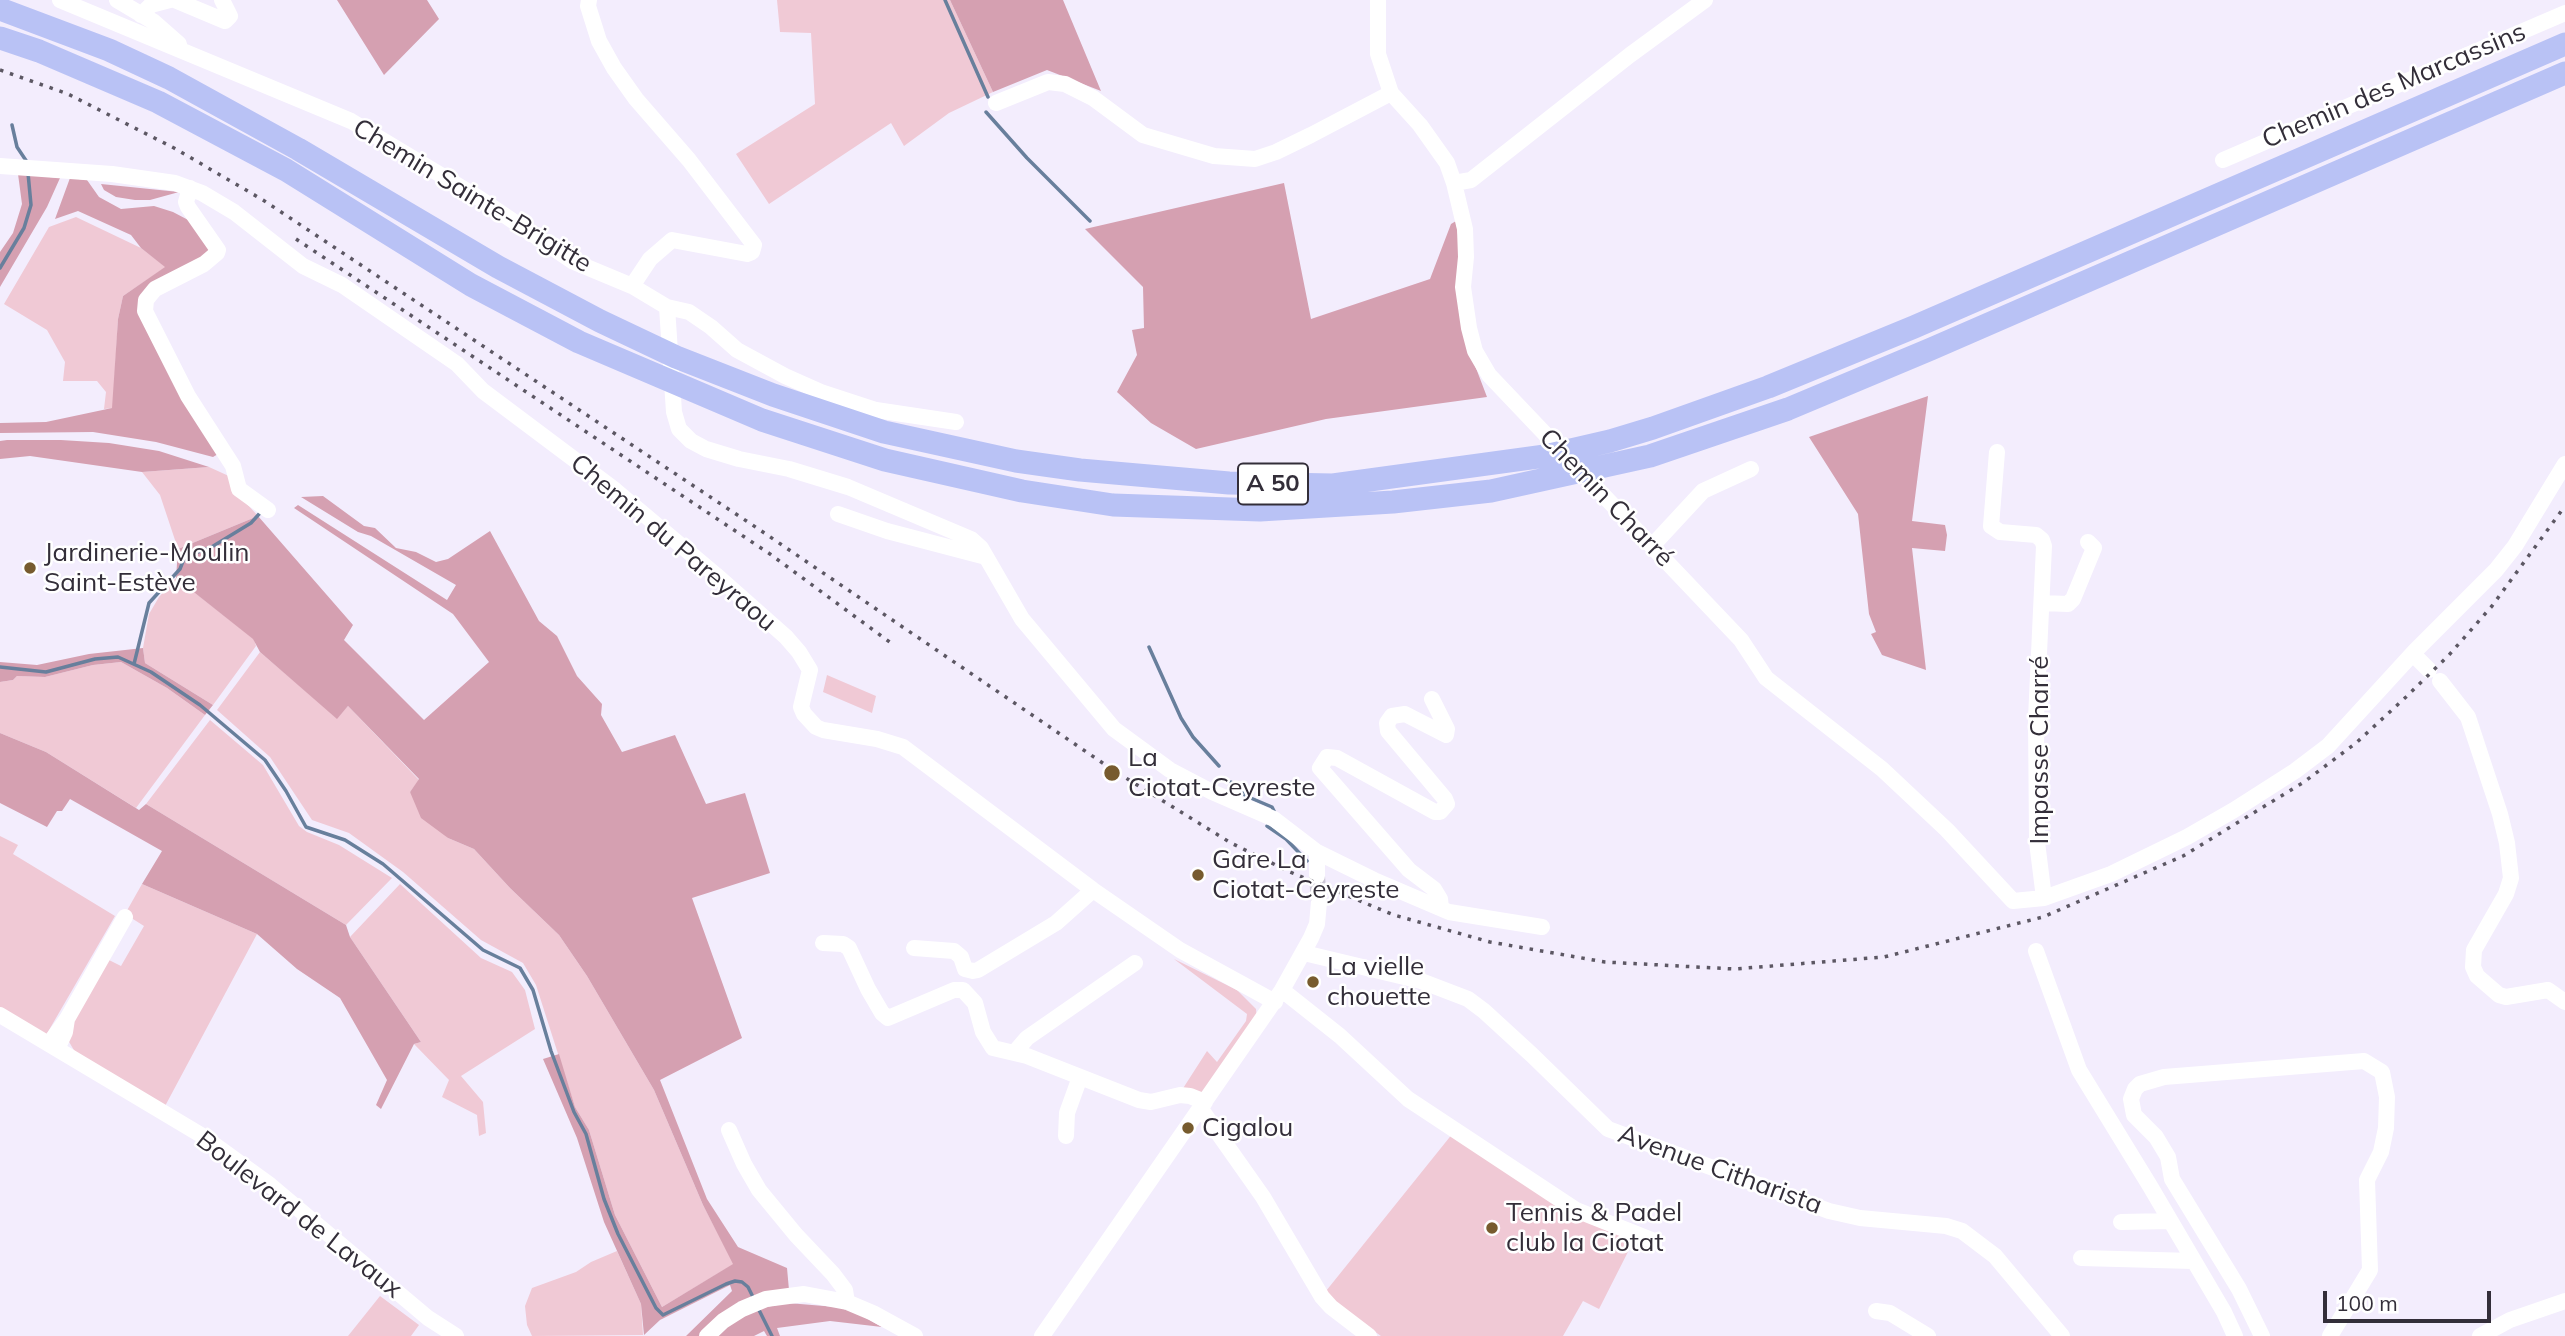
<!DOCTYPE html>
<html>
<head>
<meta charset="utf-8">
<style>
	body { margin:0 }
	#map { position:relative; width:2565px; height:1336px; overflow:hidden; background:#f3edfd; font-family:Mulish,sans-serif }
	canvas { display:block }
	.scale { position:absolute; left:2323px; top:1291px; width:168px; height:32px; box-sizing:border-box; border:4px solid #332e39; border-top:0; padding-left:9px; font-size:21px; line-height:24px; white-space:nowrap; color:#332e39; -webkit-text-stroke:5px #fff; paint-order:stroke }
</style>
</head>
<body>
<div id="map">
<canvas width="2565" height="1336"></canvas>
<div class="scale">100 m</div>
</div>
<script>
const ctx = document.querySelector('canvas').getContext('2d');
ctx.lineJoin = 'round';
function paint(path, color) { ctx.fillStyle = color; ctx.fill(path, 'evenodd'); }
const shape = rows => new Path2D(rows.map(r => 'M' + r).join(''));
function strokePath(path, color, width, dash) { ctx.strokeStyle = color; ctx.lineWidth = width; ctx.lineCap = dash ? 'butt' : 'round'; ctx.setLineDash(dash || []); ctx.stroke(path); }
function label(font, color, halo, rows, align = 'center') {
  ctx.font = font + ' Mulish,sans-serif'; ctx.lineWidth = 5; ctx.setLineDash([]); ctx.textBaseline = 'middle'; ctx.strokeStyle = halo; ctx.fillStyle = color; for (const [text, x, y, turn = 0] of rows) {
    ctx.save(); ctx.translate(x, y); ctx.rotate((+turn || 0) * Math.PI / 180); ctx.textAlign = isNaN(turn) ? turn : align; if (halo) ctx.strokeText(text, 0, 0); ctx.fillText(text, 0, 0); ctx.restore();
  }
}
paint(shape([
	[777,0,950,0,993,92,949,113,904,146,891,123,769,204,736,154,815,104,811,33,780,32],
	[76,217,141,248,166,267,123,296,118,319,113,408,104,409,106,392,97,381,63,381,65,362,47,330,4,304,49,227],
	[209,467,231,477,236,492,258,516,178,549,160,495,142,472],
	[176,578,254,639,256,646,213,705,145,663,143,648,149,614,159,597],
	[260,652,337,718,348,706,419,780,410,792,448,838,474,849,510,888,559,935,587,976,654,1090,703,1205,734,1264,662,1307,615,1215,589,1130,575,1107,536,985,523,963,481,940,403,872,349,833,312,820,270,757,217,710],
	[121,662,167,688,205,715,136,808,46,752,0,733,0,682,13,680,17,676,45,677,93,665],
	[827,675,876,696,872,713,823,692],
	[210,720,263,765,299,826,307,832,339,845,392,878,346,925,146,804],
	[0,836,18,845,13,854,115,916,45,1037,0,1010],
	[142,884,257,934,164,1108,75,1052,68,1040,68,1029,107,959,121,966,144,926,125,914],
	[400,884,481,958,512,972,525,990,535,1029,461,1076,483,1102,486,1133,479,1136,477,1115,442,1097,449,1080,414,1044,421,1042,350,937],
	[1174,959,1237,990,1256,1009,1257,1019,1212,1086,1202,1092,1180,1093,1207,1051,1217,1062,1246,1021,1247,1014],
	[1453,1133,1635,1238,1599,1309,1583,1301,1563,1336,1381,1336,1339,1306,1326,1291],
	[617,1251,641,1304,643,1335,532,1336,527,1325,525,1306,532,1288,576,1272,591,1262],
	[380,1296,419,1325,411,1336,348,1336]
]), '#f0c9d5');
paint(shape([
	[337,0,427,0,439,19,384,75],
	[950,0,1063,0,1101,91,1047,70,993,92],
	[18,174,60,178,47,207,0,287,0,252,13,233,22,204],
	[70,178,87,180,99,197,121,209,154,206,173,212,192,222,213,250,142,298,218,454,213,457,156,442,93,432,0,433,0,423,46,422,112,408,118,319,123,296,165,267,141,248,131,235,78,211,55,219],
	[1284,183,1311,319,1430,279,1451,224,1456,221,1460,249,1463,334,1487,397,1326,419,1196,449,1151,423,1117,392,1137,355,1132,330,1144,328,1143,287,1085,229],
	[101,184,179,192,150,200,135,200,116,197,104,190],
	[1928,396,1912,521,1945,525,1947,535,1945,551,1912,548,1926,670,1882,655,1871,634,1876,632,1869,614,1858,514,1809,437],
	[7,440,61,440,109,443,159,451,209,467,142,472,30,456,0,459,0,441],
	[323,496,364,526,375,528,396,548,416,552,436,562,448,559,490,531,539,621,557,636,577,676,602,704,601,715,622,752,675,735,706,804,745,793,770,873,692,898,742,1038,660,1080,707,1199,738,1247,787,1268,789,1290,703,1336,686,1336,732,1291,730,1285,660,1320,644,1335,641,1304,604,1222,577,1138,543,1059,559,1054,575,1107,589,1130,615,1215,662,1307,733,1264,703,1205,654,1090,587,976,559,935,510,888,474,849,448,838,421,818,410,792,419,779,348,706,337,719,260,652,253,639,176,578,178,549,258,516,353,625,344,640,424,720,489,662,453,614,294,508,298,505,447,600,456,585,371,536,358,532,301,497],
	[143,648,145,663,213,705,205,715,167,688,121,662,93,665,45,677,17,676,13,680,0,682,0,662,37,665,89,654],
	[0,733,46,752,139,810,146,804,346,925,350,937,421,1042,414,1044,381,1109,376,1105,387,1080,340,998,297,969,257,934,142,884,162,851,70,799,62,811,57,811,47,827,0,803],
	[788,1303,848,1308,882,1327,830,1321,777,1328,780,1336,767,1336,764,1331,754,1336,716,1336,735,1320,761,1308]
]), '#d5a0b1');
strokePath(shape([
	[945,0,988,97],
	[986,112,1027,158,1090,221],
	[12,125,17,147,27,162],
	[0,268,24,228,31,205,28,173],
	[1149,647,1181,718,1193,737,1219,766],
	[134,664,149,603,180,569,185,556,210,548,251,523,260,513],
	[0,667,46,672,95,659,118,657,151,672,200,705,265,760,286,791,306,827,345,840,383,864,483,950,520,968,533,990,551,1051,574,1112,586,1134,604,1199,618,1234,656,1308,663,1315,726,1284,735,1281,742,1282,748,1287,754,1299],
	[1231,782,1246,796,1272,807,1274,811],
	[1267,826,1286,839,1307,861],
	[757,1306,772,1336]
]), '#687f9c', 3.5);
strokePath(shape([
	[1317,876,1319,902]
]), '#cdc7d6', 16, [16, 8]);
strokePath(shape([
	[60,0,351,121,479,198,572,261,632,286,667,307,689,312,711,327,737,350,785,376,821,392,876,410,956,422],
	[117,0,154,22,179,44],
	[175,0,225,21,230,16,222,0],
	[589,0,588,6,599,41,614,68,636,99,689,160,754,245,752,252,747,254,672,240,650,259,632,286],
	[1378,0,1378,54,1391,93,1420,125,1447,163,1454,183,1465,229,1466,257,1463,287,1469,328,1475,351,1489,375,1741,640,1766,678,1882,769,1947,830,2013,901,2044,898,2111,874,2187,837,2234,810,2295,771,2328,746,2415,651,2496,570,2515,546,2565,464],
	[141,15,151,5,170,0],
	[996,103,1048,82,1065,84,1093,98,1143,135,1214,156,1255,159,1276,152,1311,135,1391,93],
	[2223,160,2565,13],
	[0,166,112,174,175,183,202,193,234,212,303,266,342,285,457,364,483,391,615,490,716,575,786,637,799,652,810,670,801,707,804,714,816,727,823,730,877,739,903,747,1093,890,1180,950,1275,1002],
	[1454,183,1471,180,1630,55,1705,0],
	[190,188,186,202,188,207,218,250,217,253,204,264,155,289,146,300,145,311,188,396,233,466,239,489,268,510],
	[667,307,674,412,679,429,691,441,706,449,739,459,789,469,848,487,971,539,981,548,1022,619,1114,729,1170,770,1212,792,1274,819,1317,852,1317,876],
	[1997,452,1991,526,2000,532,2036,535,2042,540,2044,546,2036,718,2037,842,2044,898],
	[838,514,887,531,986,557],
	[1652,546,1703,491,1751,469],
	[2042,603,2068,604,2073,599,2094,548,2088,542],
	[2413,654,2429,670],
	[2440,681,2468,717,2500,814,2507,843,2511,878,2506,894,2474,950,2473,967,2477,976,2499,995,2506,997,2548,990,2565,1002],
	[1432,699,1447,729,1446,735,1405,714,1392,716,1387,723,1388,731,1445,799,1447,804,1440,812,1435,812,1337,758,1327,757,1320,768,1409,870,1434,889,1440,899,1441,908],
	[1317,852,1374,880,1449,912,1542,927],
	[823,943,843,944,849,948,868,989,882,1013,888,1018,954,990,963,990,975,1003,983,1032,993,1048,1027,1056,1139,1100,1151,1102,1180,1095,1190,1096,1205,1102],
	[914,948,954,951,961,957,965,969,973,971,978,970,1056,923,1093,890],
	[2036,951,2079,1070,2150,1186,2224,1312,2235,1336],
	[1304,953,1421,981,1468,999,1484,1011,1532,1055,1608,1129,1829,1211,1860,1218,1946,1226,1962,1231,1995,1256,2062,1336],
	[1282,990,1340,1036,1408,1099,1576,1210,1654,1241],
	[0,1015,201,1135,270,1185,428,1318,456,1336],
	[67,1019,125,917],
	[49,1044,67,1019,65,1032,57,1049],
	[1015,1052,1027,1038,1135,963],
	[1201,1109,1263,1197,1322,1297,1331,1307,1369,1336],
	[729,1130,744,1164,759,1190,796,1235,833,1274,845,1290,847,1302],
	[1066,1136,1067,1113,1080,1077],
	[2121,1222,2170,1221],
	[2081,1258,2193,1261],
	[1876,1311,1890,1313,1928,1336],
	[707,1336,723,1321,742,1309,766,1299,804,1294,847,1302,873,1313,915,1336],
	[1042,1336,1282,990,1311,938,1317,924,1319,902],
	[2262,1336,2239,1289,2172,1179,2168,1157,2156,1137,2134,1115,2131,1099,2135,1089,2140,1084,2164,1077,2364,1061,2382,1072,2387,1097,2386,1128,2381,1152,2367,1180,2370,1270,2330,1336],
	[2480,1336,2510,1320,2565,1301]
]), '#fff', 16);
strokePath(shape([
	[0,9,109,50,169,78,298,149,498,267,600,321,676,357,773,395,884,432,1016,461,1080,470,1229,483,1333,485,1545,456,1610,441,1653,428,1768,387,1914,327,2565,44],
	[0,38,39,51,158,102,286,170,471,285,579,342,762,420,885,460,1022,491,1113,505,1260,510,1393,502,1491,491,1650,456,1788,409,1931,349,2565,73]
]), '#b9c2f5', 23);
strokePath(shape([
	[0,70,68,94,174,148,263,200,757,528,1113,770,1231,843,1290,872,1394,915,1490,942,1605,962,1734,969,1884,957,2043,917,2183,856,2304,782,2356,743,2406,697,2449,655,2492,606,2565,506],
	[296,239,770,554,895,646]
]), '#5c5763', 3.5, [3.5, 7]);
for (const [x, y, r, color] of [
	[30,568,7,"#775b2e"],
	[1112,773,9,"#775b2e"],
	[1198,875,7,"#775b2e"],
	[1313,982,7,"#775b2e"],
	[1188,1128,7,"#775b2e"],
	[1492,1228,7,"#775b2e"]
]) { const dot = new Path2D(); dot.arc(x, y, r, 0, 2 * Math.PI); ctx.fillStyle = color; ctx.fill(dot); strokePath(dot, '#fff', 2.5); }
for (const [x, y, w] of [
	[1273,484,70]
]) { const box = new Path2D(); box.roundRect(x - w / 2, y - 20.5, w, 41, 5); ctx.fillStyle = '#fff'; ctx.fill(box); strokePath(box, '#332e39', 2); }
label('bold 24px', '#332e39', null, [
	["A 50",1273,484]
]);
label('26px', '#332e39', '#fff', [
	["Chemin des Marcassins",2394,86,-23],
	["Chemin Sainte-Brigitte",472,196,31],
	["Chemin Charré",1606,498,46],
	["Chemin du Pareyraou",673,543,40],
	["Impasse Charré",2040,750,-90],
	["Avenue Citharista",1720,1170,20],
	["Boulevard de Lavaux",299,1215,38]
]);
label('26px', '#332e39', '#fff', [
	["Jardinerie-Moulin",44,553],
	["Saint-Estève",44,583],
	["La",1128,758],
	["Ciotat-Ceyreste",1128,788],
	["Gare La",1212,860],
	["Ciotat-Ceyreste",1212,890],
	["La vielle",1327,967],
	["chouette",1327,997],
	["Cigalou",1202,1128],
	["Tennis & Padel",1506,1213],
	["club la Ciotat",1506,1243]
], 'left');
</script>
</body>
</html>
